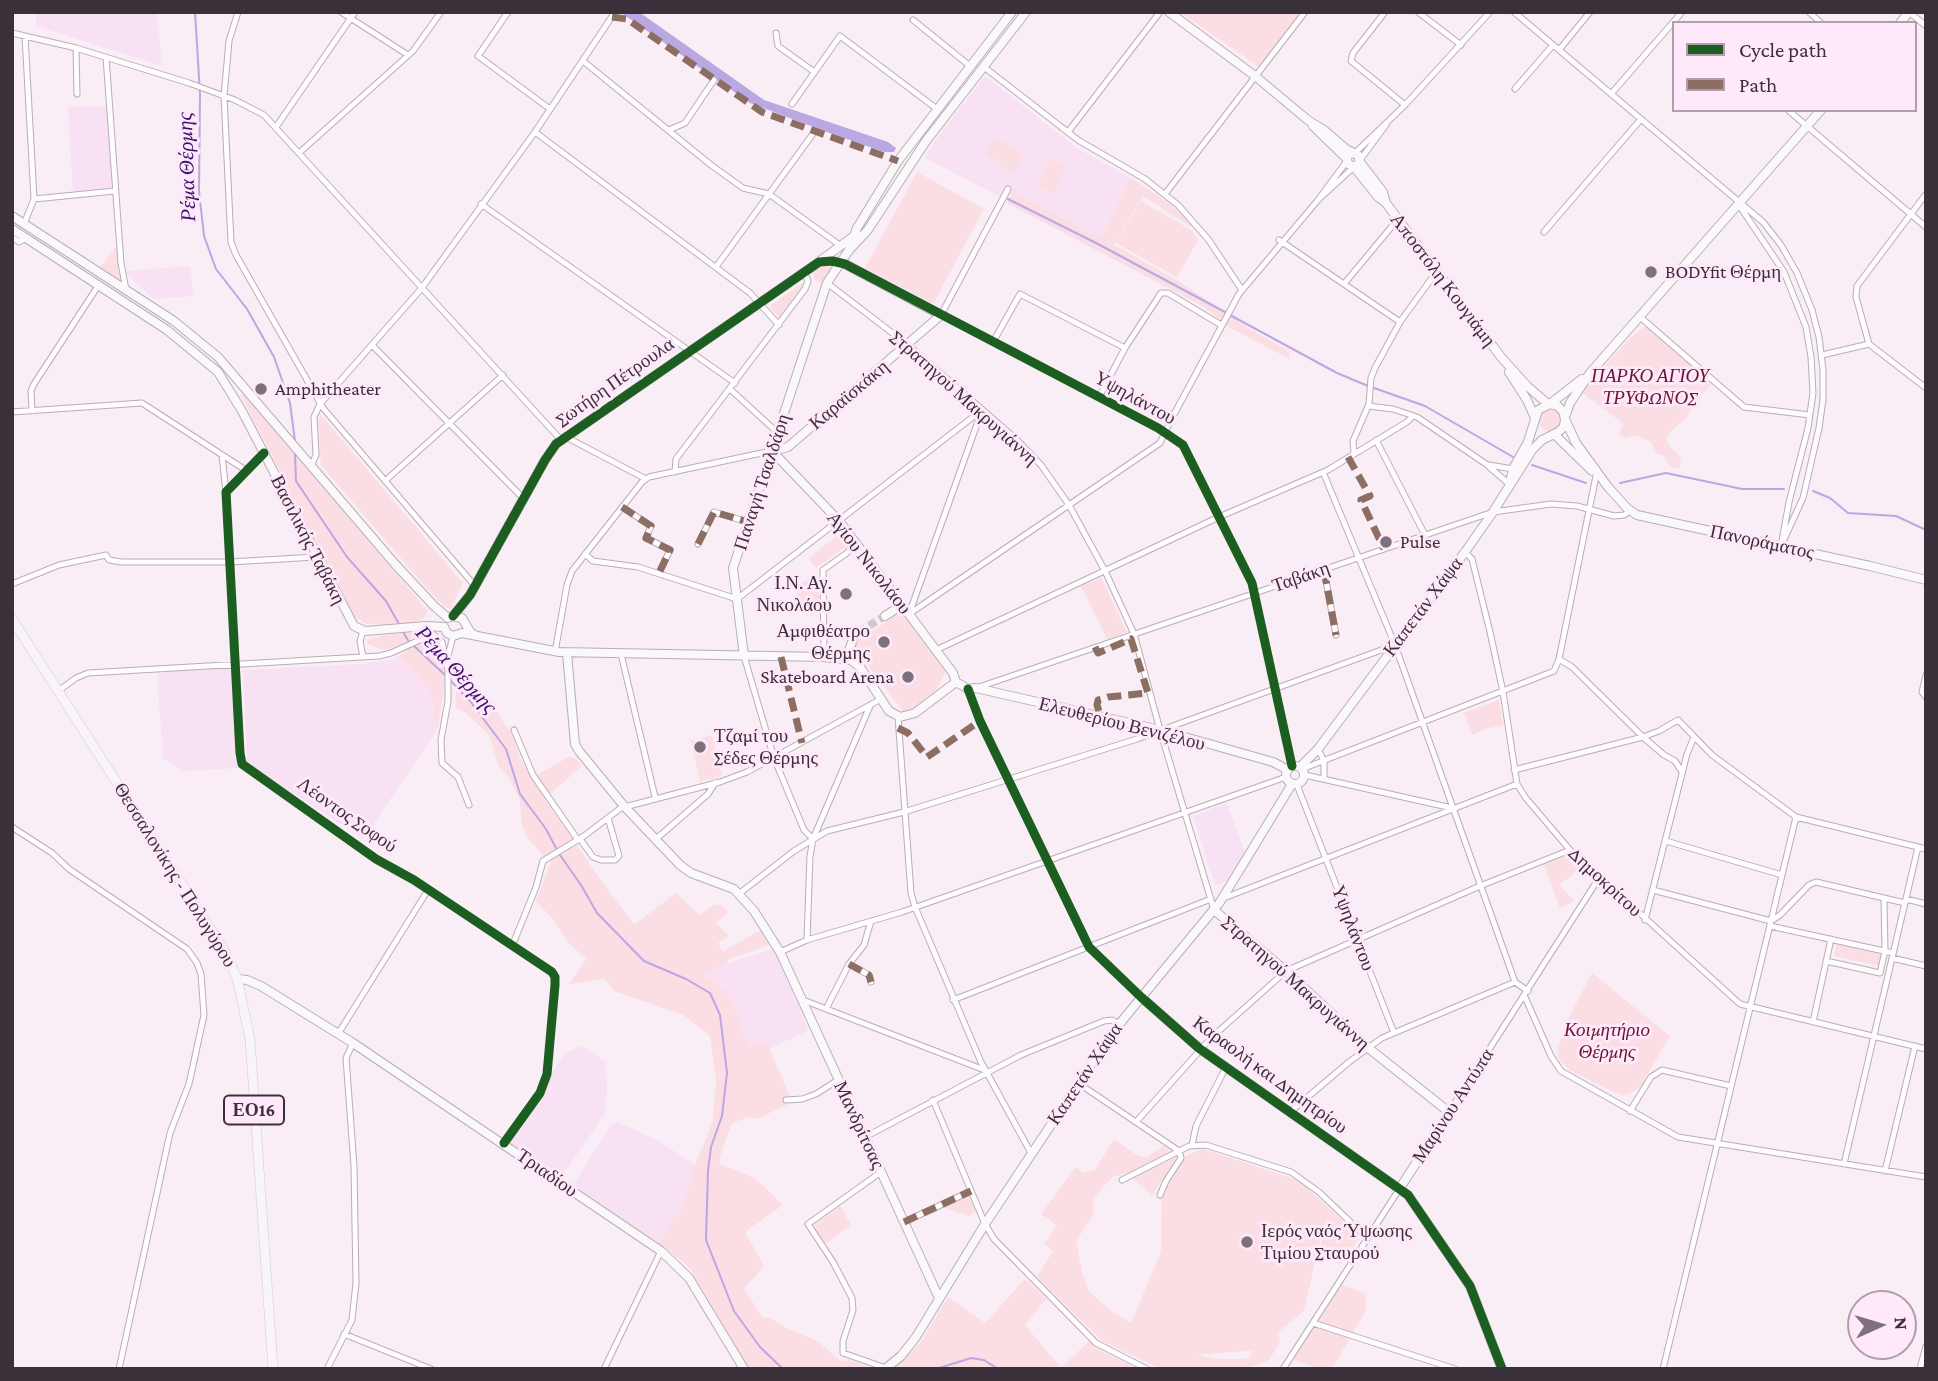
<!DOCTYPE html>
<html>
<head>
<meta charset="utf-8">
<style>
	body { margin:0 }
	#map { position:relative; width:1938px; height:1381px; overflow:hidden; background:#f9edf6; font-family:"Crimson Pro",serif }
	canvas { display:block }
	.frame { position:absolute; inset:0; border:14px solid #3a3039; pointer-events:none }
	.legend { position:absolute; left:1672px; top:21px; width:245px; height:91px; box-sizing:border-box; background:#fee8fa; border:2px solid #b09ead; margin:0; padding:9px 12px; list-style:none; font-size:21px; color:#3a3039 }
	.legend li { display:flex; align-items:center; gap:14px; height:35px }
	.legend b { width:35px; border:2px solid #b09ead }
	.north { position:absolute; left:1847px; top:1290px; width:70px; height:70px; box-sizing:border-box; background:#fee8fa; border:2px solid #b09ead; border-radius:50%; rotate:86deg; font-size:19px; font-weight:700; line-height:28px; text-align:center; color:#3a3039 }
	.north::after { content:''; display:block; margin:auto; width:24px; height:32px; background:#7d727b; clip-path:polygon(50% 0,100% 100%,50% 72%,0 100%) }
</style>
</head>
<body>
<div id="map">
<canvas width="1938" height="1381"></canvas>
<div class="frame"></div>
<ul class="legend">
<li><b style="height:9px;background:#1b5e20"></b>Cycle path</li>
<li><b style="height:9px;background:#8d6e63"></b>Path</li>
</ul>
<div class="north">N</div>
</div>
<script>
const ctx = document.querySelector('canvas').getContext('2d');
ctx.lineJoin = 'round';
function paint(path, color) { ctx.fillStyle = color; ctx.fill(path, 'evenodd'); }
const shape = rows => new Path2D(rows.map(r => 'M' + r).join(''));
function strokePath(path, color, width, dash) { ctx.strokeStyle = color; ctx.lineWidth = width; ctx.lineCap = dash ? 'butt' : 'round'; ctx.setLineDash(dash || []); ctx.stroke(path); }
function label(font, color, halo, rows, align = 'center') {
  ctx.font = font + ' "Crimson Pro",serif'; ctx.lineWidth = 6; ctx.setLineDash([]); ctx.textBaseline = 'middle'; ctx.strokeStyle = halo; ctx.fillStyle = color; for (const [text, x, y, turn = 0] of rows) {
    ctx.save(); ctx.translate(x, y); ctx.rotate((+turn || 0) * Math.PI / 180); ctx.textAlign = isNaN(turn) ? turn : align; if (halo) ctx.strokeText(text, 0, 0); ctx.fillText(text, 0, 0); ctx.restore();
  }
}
paint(shape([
	[36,12,157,12,162,66,36,26],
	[985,76,1077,148,1131,178,1100,239,1006,187,1000,197,925,158,934,142],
	[77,106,109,106,115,191,73,195,68,107],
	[190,266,193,296,154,299,124,271],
	[399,656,426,686,432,697,437,731,363,839,251,766,247,762,243,670,362,664,391,660],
	[230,667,238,768,183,771,163,758,157,674,167,671],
	[1227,803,1245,853,1227,881,1215,885,1193,816],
	[775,948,808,1031,770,1048,766,1040,748,1048,733,1001,725,990,707,977,704,971],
	[582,1046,606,1062,607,1090,605,1113,561,1178,509,1142,564,1054],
	[617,1122,659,1141,695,1165,683,1205,658,1242,573,1185,611,1125]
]), '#f9e1f4');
paint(shape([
	[1180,12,1301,12,1259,67],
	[997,137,1024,156,1013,173,985,154],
	[1050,159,1067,166,1054,194,1037,186],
	[917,172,984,209,933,304,865,268],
	[1131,178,1172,205,1193,225,1191,227,1143,196,1114,245,1177,280,1250,329,1289,351,1290,359,1227,326,1204,307,1007,203,1012,190,1100,239],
	[1141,201,1191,230,1198,240,1177,277,1116,243],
	[118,245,118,271,123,282,100,267],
	[827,264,835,266,825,285,814,279,813,272],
	[802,283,803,287,780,317,778,317,770,306],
	[1648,326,1712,383,1694,404,1687,417,1667,435,1668,444,1679,456,1681,462,1680,467,1675,468,1670,466,1663,455,1657,454,1651,442,1636,435,1625,438,1618,434,1624,424,1581,392,1628,340,1641,329],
	[243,394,428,611,423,620,408,623,367,624,354,616,241,395],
	'1538 419a12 12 0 1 1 24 0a12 12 0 1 1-24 0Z',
	[321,415,463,583,451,608,446,608,429,591,321,465,318,422],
	[841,533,851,547,846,551,844,548,816,568,808,558],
	[1101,578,1127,632,1107,639,1081,586],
	[807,580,819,585,819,601,798,604,797,586],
	[900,613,904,613,946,671,937,689,912,709,903,711,853,647,854,643],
	[410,633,417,634,405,643,389,649,380,649,367,643,367,640,384,635],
	[432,638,437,642,444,664,444,690,437,731,432,697,426,686,399,656,413,645],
	[456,684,469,695,494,702,494,708,513,736,520,758,532,778,570,756,576,759,582,766,544,799,573,839,544,857,527,837,522,825,520,800,508,776,499,767,489,735,466,713,456,708],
	[1499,700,1503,725,1485,729,1472,735,1464,713],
	[712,735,722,776,700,781,691,741],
	[577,845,599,878,634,925,676,893,699,915,714,905,722,905,728,912,716,923,729,936,718,943,723,952,760,930,769,945,727,960,728,964,704,972,707,977,725,990,733,1001,748,1047,766,1040,792,1102,757,1119,749,1117,732,1123,721,1153,719,1164,755,1178,783,1205,745,1232,764,1266,744,1289,763,1318,771,1318,780,1325,817,1341,842,1362,851,1360,873,1369,749,1369,690,1268,658,1242,683,1205,695,1165,713,1121,716,1080,710,1036,683,1015,614,991,605,979,569,984,586,959,569,943,551,917,536,901,552,858],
	[1567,855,1579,866,1575,873,1559,885,1574,901,1560,908,1544,865],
	[1836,944,1883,955,1880,966,1834,956],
	[1592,973,1670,1036,1640,1087,1631,1093,1623,1095,1608,1089,1571,1071,1559,1060,1558,1048,1565,1025],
	[1114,1139,1138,1156,1147,1158,1164,1145,1173,1153,1138,1170,1112,1177,1093,1199,1093,1215,1076,1241,1082,1272,1089,1292,1110,1310,1131,1323,1161,1252,1162,1195,1184,1157,1199,1150,1203,1149,1300,1181,1346,1224,1344,1228,1359,1239,1340,1265,1324,1253,1321,1244,1321,1236,1304,1311,1278,1332,1280,1343,1268,1361,1245,1369,1161,1369,1102,1341,1037,1277,1053,1251,1044,1244,1057,1225,1041,1214,1076,1167,1083,1173,1095,1170],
	[1255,1350,1246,1359,1215,1359,1197,1355],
	[1179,1155,1152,1195,1131,1177,1166,1162],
	[969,1195,976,1212,969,1216,946,1208,938,1208],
	[840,1206,851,1225,824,1245,816,1233,815,1224],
	[1025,1279,1046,1299,1025,1325,1061,1368,1089,1341,1097,1349,1138,1369,894,1369,921,1342,948,1297,985,1323],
	[1336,1282,1366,1294,1365,1312,1332,1369,1319,1369,1295,1360,1292,1351]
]), '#fbdde4');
paint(shape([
	[620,12,639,12,764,100,888,142,896,148,894,152,884,152,827,132,750,103]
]), '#baa8e2');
strokePath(shape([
	[195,12,200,94,199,191,204,236,216,269,247,309,274,357,290,403,295,441],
	[1008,199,1096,243,1225,312],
	[1230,315,1337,373,1368,386],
	[1374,388,1425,406,1513,457],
	[295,454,296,481,347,557,386,601,399,624],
	[1532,465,1586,483],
	[1620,483,1666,473,1742,489,1784,489],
	[1813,491,1830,498,1848,513,1896,516,1926,530],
	[403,632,409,642],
	[414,646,445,675],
	[449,679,470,701,506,749,520,794,546,829,557,850],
	[560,855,581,885,597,913,644,961,686,979,710,993,720,1015,727,1073,722,1116,711,1147,708,1171,706,1240,734,1311,760,1347,783,1369],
	[936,1369,971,1358,984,1360,998,1369]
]), '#baa8e2', 2);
strokePath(shape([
	[852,642,859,632,885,616]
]), '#d3c7d0', 8, [8, 4]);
const street = shape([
	[238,12,229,41,224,96,231,242,236,255,323,408,475,586],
	[341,12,408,55],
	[508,12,478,56,550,109],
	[1385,12,1353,53,1351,61,1405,105],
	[1418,12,1461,45],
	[1514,12,1763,222,1781,245,1797,273,1812,310,1819,337,1823,370,1823,400,1819,428,1803,498,1781,546],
	[1809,12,1821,23],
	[1909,12,1926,26],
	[913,20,970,66],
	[12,33,76,48,189,83,235,100,264,115,561,440],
	[776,33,778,46,813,71],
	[76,48,77,94],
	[1559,50,1590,12],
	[106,57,121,263,126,290],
	[583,61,711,165,743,188,769,194,841,246],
	[984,67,1078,140,1145,179,1178,205,1208,239,1242,290],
	[1515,89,1553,45],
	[1611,94,1682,12],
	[792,104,840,36,937,109],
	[1788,110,1926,227],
	[276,127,355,12],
	[669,130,685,123,714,80],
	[535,132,750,293,779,325],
	[1068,132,1160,12],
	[299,153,413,51,441,12],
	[1355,153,1405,105,1490,12],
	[1360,160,1386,125],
	[1008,189,941,315,1158,428,1183,445,1252,583,1292,766],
	[1165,194,1305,12],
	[1320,198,1354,167],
	[34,199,115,191],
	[481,204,735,383],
	[1739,205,1784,272,1806,327,1811,357,1813,393,1808,428,1789,502,1782,541],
	[24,224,34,199,25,36],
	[1544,232,1641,119],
	[12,237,19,242,26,238],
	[1279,240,1400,322],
	[716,267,815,131],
	[827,283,908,345,1017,440,1041,465,1069,505,1105,571,1134,634,1160,730,1214,910],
	[1344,284,1398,219],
	[1640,317,1744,407,1810,415],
	[993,342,1020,294,1125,348],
	[1869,344,1926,388],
	[372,345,524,499],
	[1822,355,1869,344,1856,297,1857,286,1926,194],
	[731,390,778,433],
	[1099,397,1125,348,1161,293,1168,293,1221,325],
	[1368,406,1393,409,1417,417,1486,464,1509,484],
	[32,411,31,391,34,384,98,286],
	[12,412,142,403,247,471],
	[566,437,646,479],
	[1376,440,1425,535],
	[264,453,226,492,240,753,242,764,376,859,414,880,552,972,555,977,555,985,547,1074,540,1093,504,1143],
	[1354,453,1353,441,1369,404,1371,378,1375,368,1400,322,1437,271],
	[222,455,226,492],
	[1489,465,1513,469],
	[311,466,316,455,314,417,320,404,421,289,535,132,615,12],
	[675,472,676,459,805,289,808,281,804,272],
	[1323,472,1395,645,1515,982,1528,991],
	[385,481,503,375],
	[622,507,651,526,646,538,670,550,659,573],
	[698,544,714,512,748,522],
	[1465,552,1472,559,1490,632,1503,692,1517,784,1525,797,1570,850,1740,1004,1926,1049],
	[585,554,593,561,638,567,737,599,982,410],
	[1324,570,1336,635],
	[12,584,59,565,106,555,109,560,121,562,230,562,316,557],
	[909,614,1160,443,1172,418,1239,294,1318,200,1347,161],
	[909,614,981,413],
	[363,631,360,641,363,657],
	[936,650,1219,517,1328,470,1407,422,1413,416],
	[555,652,567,585,572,571,642,482,649,477,771,451],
	[621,654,655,797],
	[744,656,774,758,804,830,813,839],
	[824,657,823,570,858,545],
	[1559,659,1572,667,1643,737,1664,755,1675,761,1682,772],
	[447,660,453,636],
	[1926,675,1922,692,1926,697],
	[979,687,1493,512,1551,504,1577,506,1614,516,1624,515,1630,511],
	[968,689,980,721,1086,943,1141,997],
	[58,691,76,678,88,673,379,656,391,653,433,634,442,642,448,671,448,701,441,740,442,763,458,777,469,805],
	[898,717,911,893,915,907,981,1062,1031,1153],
	[514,730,533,775,578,840],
	[1318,749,1324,761,1324,779],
	[1302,769,1554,671,1559,659,1596,476],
	[1514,770,1643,737,1659,731,1678,720,1712,755,1796,817,1926,849],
	[1305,775,1452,808],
	[1297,785,1394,1033],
	[12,827,52,853,69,869,187,949,197,963,201,974,204,1015,189,1084,170,1133,119,1369],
	[580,839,593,857,601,860,615,860,619,856,608,818],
	[656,839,708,794,715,783],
	[1666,841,1782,875],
	[1653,890,1771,921,1780,915,1809,885,1816,882,1905,903],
	[740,893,794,851,827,831,904,812,1137,739,1395,645],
	[1224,898,1517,784],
	[1906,899,1926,904],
	[1645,920,1687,754,1694,737],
	[1770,926,1893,953],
	[807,940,810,856,813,839,870,706],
	[513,944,536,887,543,861,584,836,621,808,720,782,747,772,881,699],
	[780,952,807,940,902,912,1286,777],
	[1892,958,1926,966],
	[1826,961,1880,973,1885,951,1884,898],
	[849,964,869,975,871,982],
	[1525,997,1551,1056,1561,1071,1678,1137,1926,1177],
	[803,1000,987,1071],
	[953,1000,1211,899],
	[826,1009,849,964,864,945,871,921],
	[1813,1022,1831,939],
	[338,1034,428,890],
	[1078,1083,1179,1151],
	[786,1100,802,1099,816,1094,838,1080],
	[933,1100,985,1224,994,1239,1096,1343,1147,1369],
	[1630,1111,1651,1077,1662,1070,1731,1086],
	[1290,1112,1349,1062,1382,1038,1515,982],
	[1449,1112,1599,878],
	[1136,1122,1211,1038,1286,971,1480,886,1570,850],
	[865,1137,1021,1055,1104,1021,1112,1020,1119,1024],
	[1192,1145,1196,1126,1226,1067],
	[1844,1164,1918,847],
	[1885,1171,1915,1046],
	[881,1172,808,1224,833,1262,852,1298,853,1310,843,1341,843,1353,886,1368],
	[1122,1180,1189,1146,1206,1145,1291,1172,1319,1192,1367,1238],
	[1160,1195,1166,1181,1181,1158,1179,1151],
	[904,1222,971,1191],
	[1313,1323,1455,1369],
	[344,1334,431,1369],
	[327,1369,352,1320,356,1283,354,1166,346,1058,353,1043],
	[604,1369,661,1251],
	[1283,1369,1400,1188],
	[1663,1369,1796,817],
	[1920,1369,1926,1346]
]);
const secondary = shape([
	[1169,12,1255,76,1309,121,1324,130,1346,149,1358,155,1360,162,1354,167,1348,164,1347,159,1348,155,1354,153],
	[1900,23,1909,12],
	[1313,126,1347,159],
	[1360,162,1383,192,1386,203],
	[1354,167,1378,197,1386,203,1501,357,1527,386,1548,404],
	[12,216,174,321,218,357,395,564,434,606,448,618],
	[12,229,167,330,218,372,242,411,354,626,365,631,426,626,444,627],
	[850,247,857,228,898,161,1012,12],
	[820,261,854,236],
	[1509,372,1527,400,1535,418],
	[1565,417,1570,403,1590,373,1821,110],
	[1565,419,1576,443,1608,487,1627,508,1637,515,1870,566,1926,580],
	[1554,434,1592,471],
	[1510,481,1514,467,1528,442,1538,410,1550,404,1582,379],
	[452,616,462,618,471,633,475,635],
	[453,616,470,595,545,460,556,444,819,262,827,260,845,264,941,315,788,447,772,451,840,522,953,673,956,682],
	[885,616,902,605],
	[444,627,447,633,453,636,462,633,559,652,824,657,851,660,860,667,889,711,900,717,915,713,956,682],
	[567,653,575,744,579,751,624,806,680,865,691,873,734,889,754,911,780,952,939,1298],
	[744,656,733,568,827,283,849,250,867,231,926,141,1026,12],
	[846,659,852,642],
	[956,682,968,689,976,688,1160,730,1273,762,1288,770],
	'1286 775a9 9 0 1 1 18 0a9 9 0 1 1-18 0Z',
	[1300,767,1318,749,1465,552,1493,512,1532,450,1542,440,1558,432,1563,428,1565,421,1564,413,1558,406,1550,404],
	[1214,910,1286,971,1367,1047,1449,1112,1400,1188],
	[238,979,247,980,261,986,353,1043,661,1251,689,1278,744,1369],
	[1141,997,1200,1049,1408,1195,1470,1286,1502,1369],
	[885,1369,901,1356,916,1337,985,1224,1112,1033,1220,902,1292,784]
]);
const primary = shape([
	[12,619,224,950,237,978,250,1039,273,1369]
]);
strokePath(street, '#b9aeb6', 7);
strokePath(secondary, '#b9aeb6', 10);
strokePath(primary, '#d1cbd0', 10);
strokePath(street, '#fefcfe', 5);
strokePath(secondary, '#fbf8fb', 8);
strokePath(primary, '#f8f4f9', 9);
strokePath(shape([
	[612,17,627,19,762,112,898,161],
	[1348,457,1370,496,1361,500,1384,549],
	[622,507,651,526,646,538,670,550,659,573],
	[698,544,714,512,748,522],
	[1324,570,1336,635],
	[1095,647,1098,653,1131,639,1148,693,1108,697,1098,700,1097,705,1099,711,1107,718,1123,723],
	[781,657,802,743],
	[898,728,908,733,927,757,980,721],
	[849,964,869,975,871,982],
	[904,1222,971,1191]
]), '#8d6e63', 7, [14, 7]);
strokePath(shape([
	[264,453,226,492,240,753,242,764,376,859,414,880,552,972,555,977,555,985,547,1074,540,1093,504,1143],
	[453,616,470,595,545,460,556,444,819,262,832,261,845,264,1099,397,1158,428,1183,445,1252,583,1292,766],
	[968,689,980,721,1089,947,1141,997,1200,1049,1408,1195,1470,1286,1502,1369]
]), '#1b5e20', 9);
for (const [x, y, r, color] of [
	[1651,272,7,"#7d727b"],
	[261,389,7,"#7d727b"],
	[1386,542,7,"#7d727b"],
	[846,594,7,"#7d727b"],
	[884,642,7,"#7d727b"],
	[908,677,7,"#7d727b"],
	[700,747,7,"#7d727b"],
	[1247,1242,7,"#7d727b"]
]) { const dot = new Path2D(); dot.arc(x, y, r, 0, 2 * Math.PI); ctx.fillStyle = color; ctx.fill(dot); strokePath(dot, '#fee8fa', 2.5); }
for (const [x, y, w] of [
	[254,1110,60]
]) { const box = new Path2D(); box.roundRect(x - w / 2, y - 14.5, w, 29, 5); ctx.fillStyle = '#fee8fa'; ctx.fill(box); strokePath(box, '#3a3039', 2); }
label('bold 18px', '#3a3039', null, [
	["ΕΟ16",254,1110]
]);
label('19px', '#3a3039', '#fee8fa', [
	["BODYfit Θέρμη",1665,272],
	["Amphitheater",275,389],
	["Pulse",1400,542],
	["Ι.Ν. Αγ.",832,583,"right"],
	["Νικολάου",832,605,"right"],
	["Αμφιθέατρο",870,631,"right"],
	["Θέρμης",870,653,"right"],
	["Skateboard Arena",894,677,"right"],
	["Τζαμί του",714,736],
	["Σέδες Θέρμης",714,758],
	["Ιερός ναός Ύψωσης",1261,1231],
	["Τιμίου Σταυρού",1261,1253]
], 'left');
label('19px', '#3a3039', '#fee8fa', [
	["Αποστόλη Κουγιάμη",1443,280,53],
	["Σωτήρη Πέτρουλα",615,382,-35],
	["Καραϊσκάκη",849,395,-40],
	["Στρατηγού Μακρυγιάννη",964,398,42],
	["Υψηλάντου",1135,398,29],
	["Παναγή Τσαλδάρη",762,482,-72],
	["Βασιλικής Ταβάκη",308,540,63],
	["Πανοράματος",1762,542,12],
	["Αγίου Νικολάου",869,563,52],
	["Ταβάκη",1301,577,-19],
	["Καπετάν Χάψα",1423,607,-53],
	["Ελευθερίου Βενιζέλου",1122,724,14],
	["Λέοντος Σοφού",347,815,35],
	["Θεσσαλονίκης - Πολυγύρου",175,875,58],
	["Δημοκρίτου",1605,882,43],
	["Υψηλάντου",1353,928,69],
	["Στρατηγού Μακρυγιάννη",1296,983,42],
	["Καπετάν Χάψα",1085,1074,-56],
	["Καραολή και Δημητρίου",1270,1075,36],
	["Μαρίνου Αντύπα",1453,1106,-57],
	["Μανδρίτσας",859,1125,65],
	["Τριαδίου",547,1173,35]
]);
label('italic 19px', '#68162d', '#fee8fa', [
	["ΠΑΡΚΟ ΑΓΙΟΥ",1650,376],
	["ΤΡΥΦΩΝΟΣ",1650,398],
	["Κοιμητήριο",1607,1030],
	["Θέρμης",1607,1052]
]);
label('italic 21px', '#391470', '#fee8fa', [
	["Ρέμα Θέρμης",187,167,-92],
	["Ρέμα Θέρμης",456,670,48]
]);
</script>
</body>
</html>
